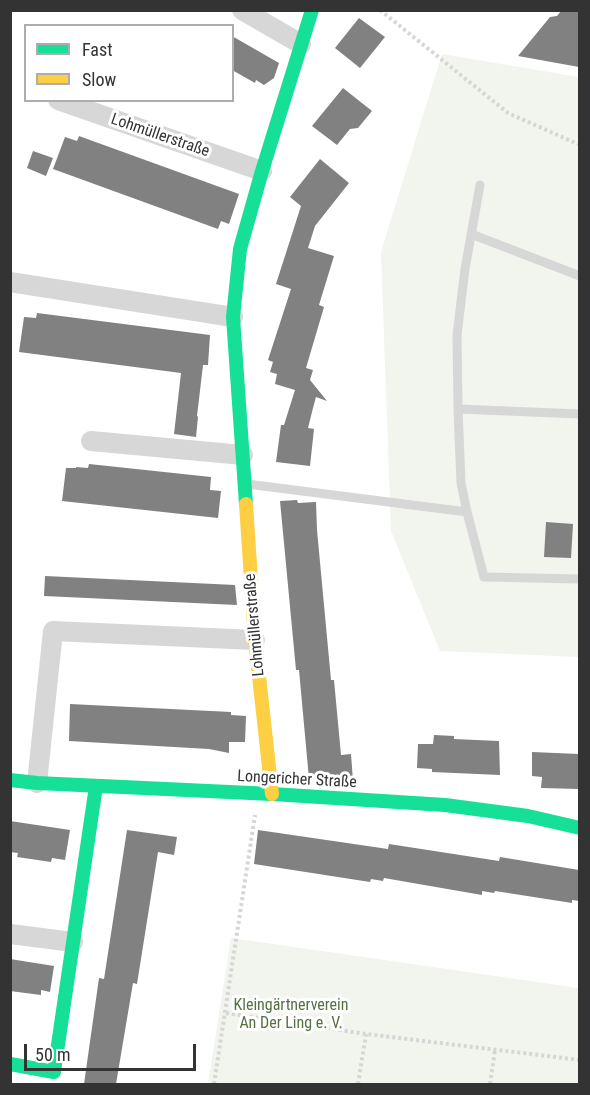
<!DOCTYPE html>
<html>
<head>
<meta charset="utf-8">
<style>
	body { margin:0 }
	#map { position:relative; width:590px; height:1095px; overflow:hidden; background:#fff; font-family:"Roboto Condensed",sans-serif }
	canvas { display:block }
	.frame { position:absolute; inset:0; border:12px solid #333; pointer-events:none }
	.legend { position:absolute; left:24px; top:24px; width:210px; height:78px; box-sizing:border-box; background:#fff; border:2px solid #adadad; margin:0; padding:8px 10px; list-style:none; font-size:18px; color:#333 }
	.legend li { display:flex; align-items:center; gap:12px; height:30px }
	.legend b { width:30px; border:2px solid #adadad }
	.scale { position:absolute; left:24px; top:1044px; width:172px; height:27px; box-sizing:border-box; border:3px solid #333; border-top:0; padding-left:8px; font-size:18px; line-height:21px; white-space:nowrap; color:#333; -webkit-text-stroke:4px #fff; paint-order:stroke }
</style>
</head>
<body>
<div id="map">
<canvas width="590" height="1095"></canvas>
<div class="frame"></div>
<ul class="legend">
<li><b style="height:8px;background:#16e098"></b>Fast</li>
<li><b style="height:8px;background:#ffcf43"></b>Slow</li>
</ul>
<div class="scale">50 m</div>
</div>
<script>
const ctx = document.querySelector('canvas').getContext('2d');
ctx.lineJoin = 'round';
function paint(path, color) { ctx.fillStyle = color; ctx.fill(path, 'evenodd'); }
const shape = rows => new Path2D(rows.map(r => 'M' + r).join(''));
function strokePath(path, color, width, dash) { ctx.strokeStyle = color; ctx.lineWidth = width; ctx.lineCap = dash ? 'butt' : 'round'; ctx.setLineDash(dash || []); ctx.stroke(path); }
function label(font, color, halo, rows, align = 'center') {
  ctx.font = font + ' "Roboto Condensed",sans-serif'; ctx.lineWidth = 6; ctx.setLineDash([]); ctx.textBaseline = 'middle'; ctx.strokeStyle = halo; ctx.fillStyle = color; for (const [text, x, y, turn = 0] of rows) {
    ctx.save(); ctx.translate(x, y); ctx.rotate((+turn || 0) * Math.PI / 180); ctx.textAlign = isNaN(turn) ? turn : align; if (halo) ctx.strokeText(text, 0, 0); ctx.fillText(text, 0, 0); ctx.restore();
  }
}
paint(shape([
	[442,54,579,77,579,657,440,651,391,531,381,252],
	[231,938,579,988,579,1084,208,1084]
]), '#f1f5ed');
paint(shape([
	[561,11,579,11,579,67,518,56,550,17,557,16],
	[359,18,385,37,360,68,335,48],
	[232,36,279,63,274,78,264,85,256,80,255,83,232,70],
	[343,88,372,111,358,128,350,129,337,145,312,126],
	[79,136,239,194,229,224,221,221,218,229,53,169,65,137,77,141],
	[33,151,53,158,46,176,27,168],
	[320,159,349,183,315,226,308,248,334,256,319,305,324,307,306,368,313,370,310,380,327,401,316,397,313,408,308,428,314,429,310,466,276,462,281,425,284,425,295,390,275,384,277,374,270,372,273,362,268,360,291,289,276,284,301,206,290,197],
	[37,313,210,335,208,365,203,365,197,416,198,417,196,437,174,434,181,373,19,352,24,317,36,318],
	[89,464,211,477,210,490,221,491,218,518,62,501,66,468,76,468,76,467,88,468],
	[297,500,298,503,316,502,317,530,331,680,334,680,341,755,351,754,353,781,309,779,299,670,296,670,280,501],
	[546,522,573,524,571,558,544,557],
	[45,576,235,585,237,605,44,596],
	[70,704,231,712,231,715,246,716,245,742,229,742,229,753,209,749,69,741],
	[434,735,454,736,454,739,499,741,500,775,432,772,432,769,417,768,418,744,433,744],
	[532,752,579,754,579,789,541,788,542,777,532,776],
	[10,821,70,830,65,860,52,858,51,862,17,857,18,853,10,852],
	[127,830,177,837,174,855,158,852,137,984,133,983,116,1084,84,1084,99,978,104,979],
	[258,830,388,849,389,844,499,861,500,857,579,870,579,901,572,900,572,903,495,891,494,893,482,891,482,895,384,878,383,881,371,879,370,882,254,864],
	[10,959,54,966,50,992,41,990,41,995,10,991]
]), '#818181');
strokePath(shape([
	[380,10,508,113,580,145],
	[226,1013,366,1034,580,1060],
	[214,1084,255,815],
	[358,1084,366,1034],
	[490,1084,495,1050]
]), '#d6d6d6', 4, [3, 3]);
strokePath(shape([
	[480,185,465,269,457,335,458,409,461,483,467,512,484,577,580,579],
	[471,234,580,276],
	[458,409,580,414],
	[247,484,467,512]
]), '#d7d7d7', 9);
strokePath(shape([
	[242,10,301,44],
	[58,100,262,171],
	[10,282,233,317],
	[91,441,243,455],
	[37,783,53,631,255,640],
	[10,934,73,942]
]), '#d7d7d7', 20);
strokePath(shape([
	[246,504,233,317,240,249,262,171,312,10],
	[10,780,37,783,272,794,445,805,528,816,580,828],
	[10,1064,54,1072,96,786]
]), '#16e098', 14);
strokePath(shape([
	[246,504,255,640,272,794]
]), '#ffcf43', 14);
label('16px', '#333', '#fff', [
	["Lohmüllerstraße",160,136,19],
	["Lohmüllerstraße",255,625,-95],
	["Longericher Straße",297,780,3]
]);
label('16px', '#56703f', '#fff', [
	["Kleingärtnerverein",291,1006],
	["An Der Ling e. V.",291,1024]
]);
</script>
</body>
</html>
